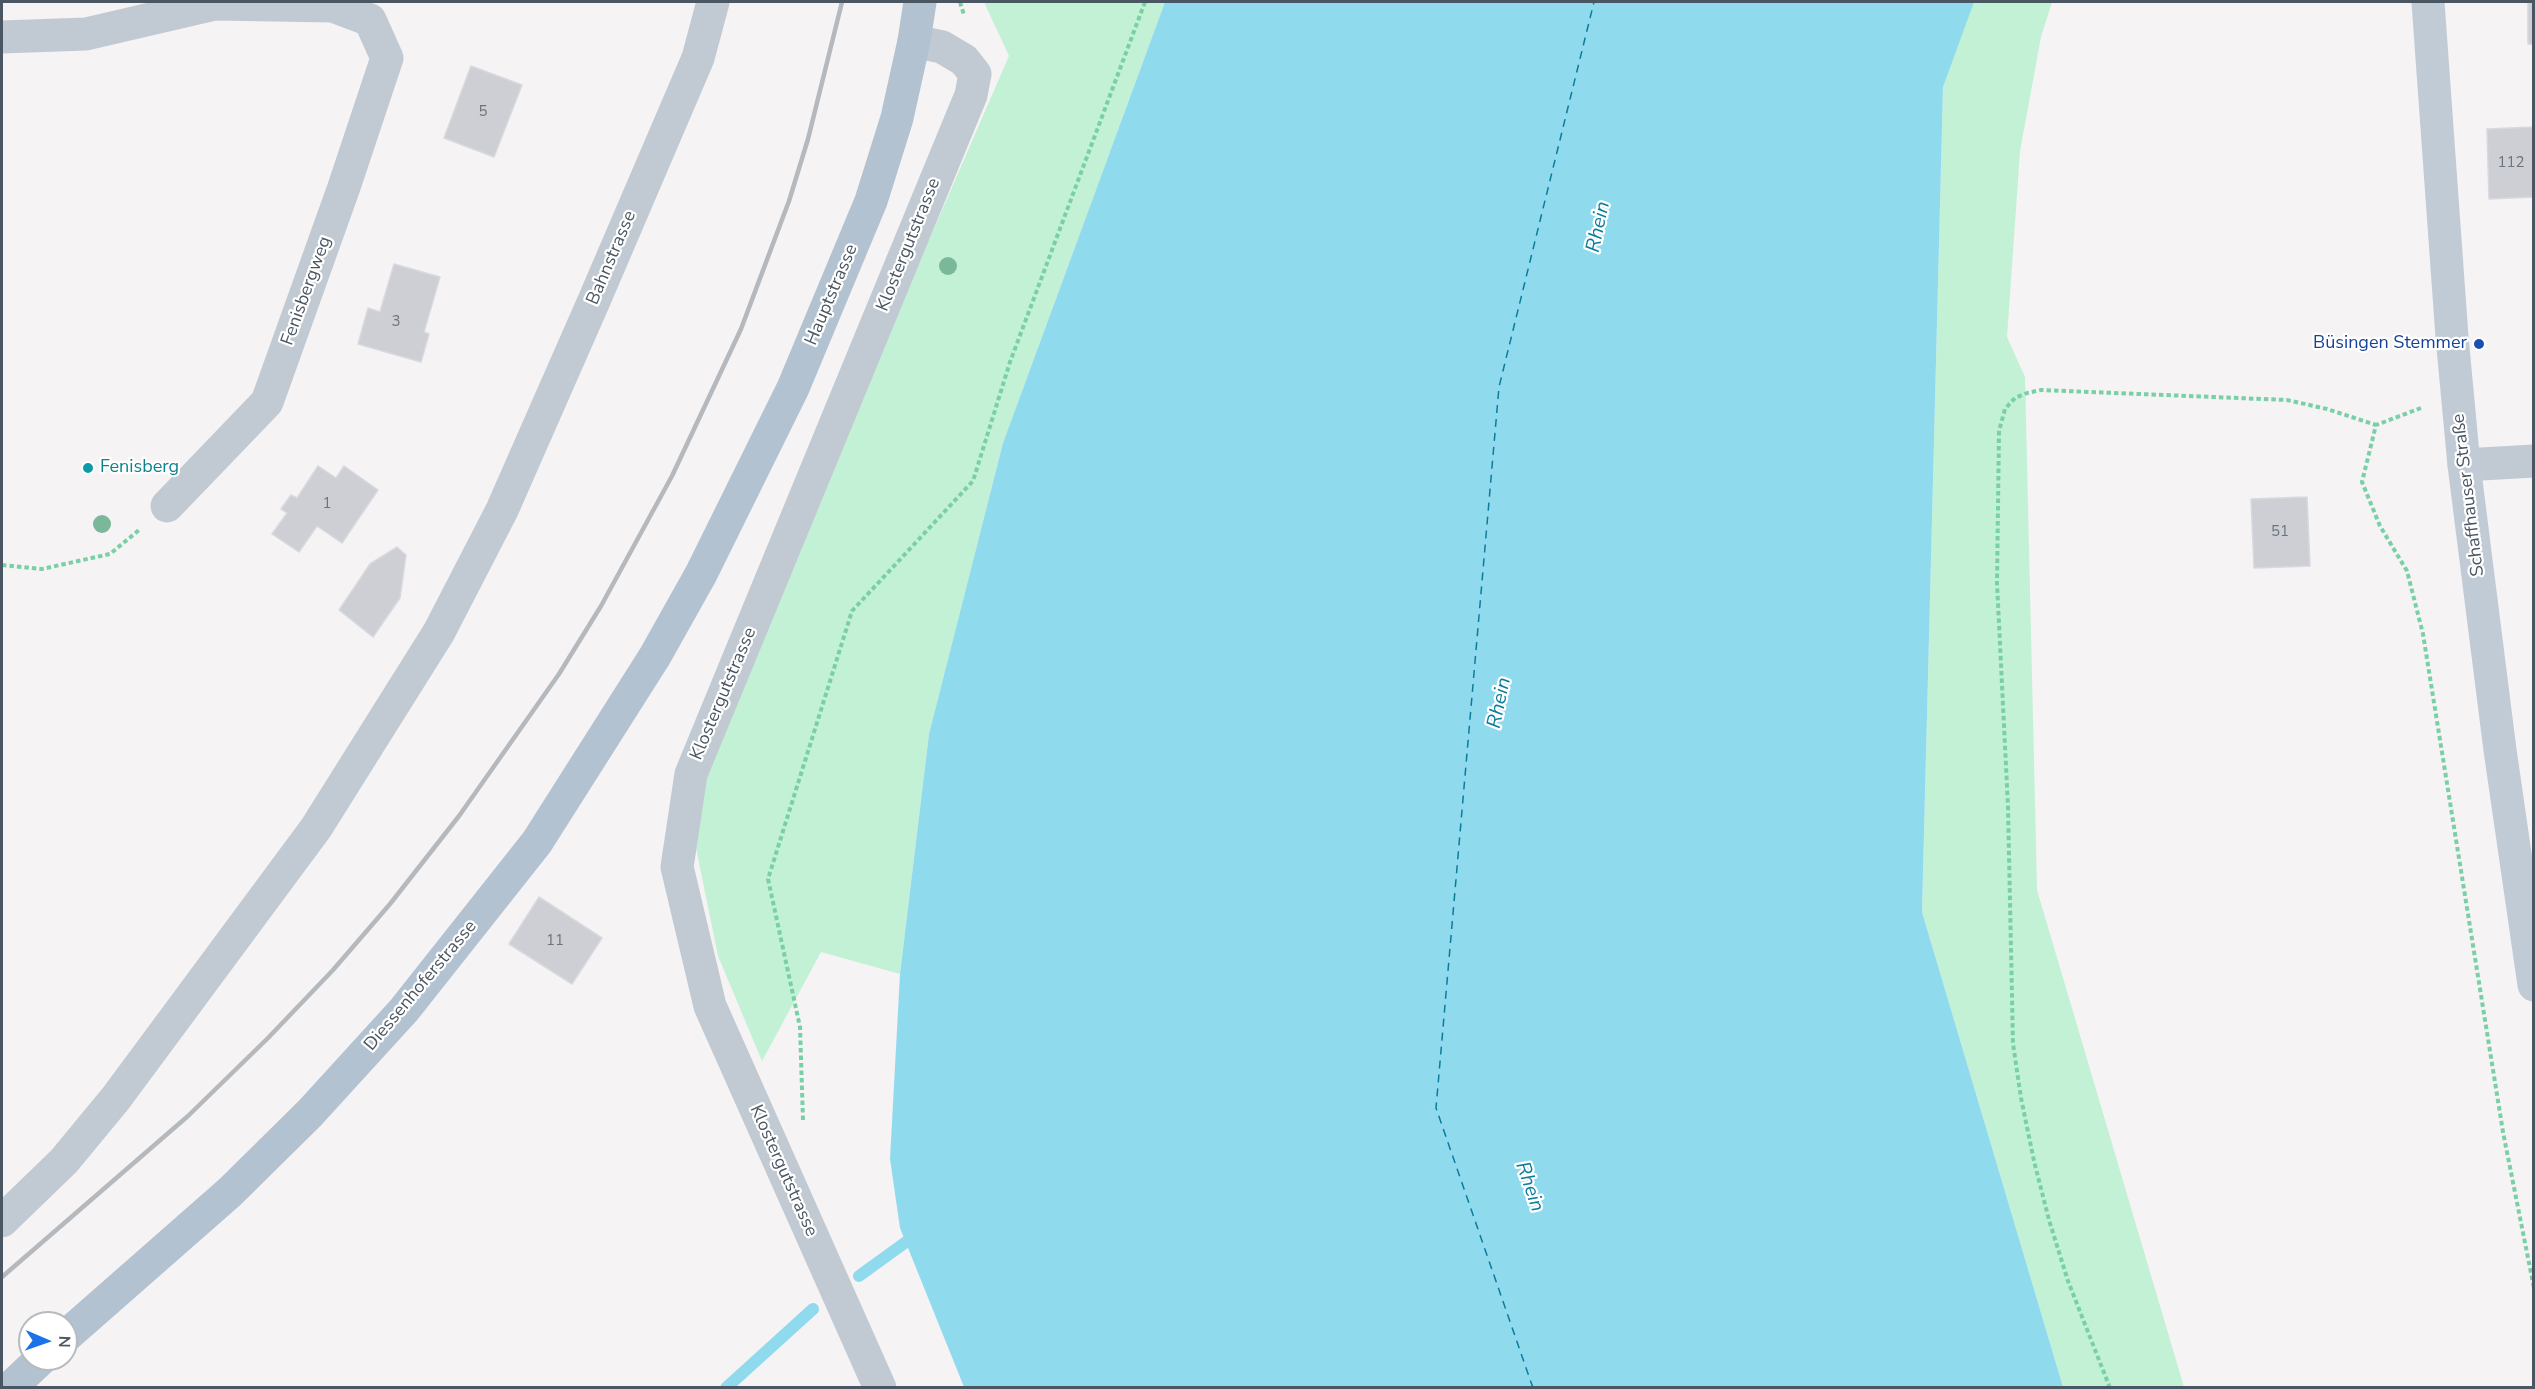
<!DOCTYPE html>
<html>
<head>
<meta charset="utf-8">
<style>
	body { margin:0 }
	#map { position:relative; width:2535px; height:1389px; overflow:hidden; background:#f5f3f3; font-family:"Nunito Sans",sans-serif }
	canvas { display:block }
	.frame { position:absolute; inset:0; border:3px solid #4a5661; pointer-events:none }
	.north { position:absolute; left:18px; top:1311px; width:60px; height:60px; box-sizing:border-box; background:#fff; border:2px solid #b7bbc0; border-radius:50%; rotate:92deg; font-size:16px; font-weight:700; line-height:24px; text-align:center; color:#4a5661 }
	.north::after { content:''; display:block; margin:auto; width:21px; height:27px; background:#1a73e8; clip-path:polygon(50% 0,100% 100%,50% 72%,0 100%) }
</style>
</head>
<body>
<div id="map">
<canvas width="2535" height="1389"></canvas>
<div class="frame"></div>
<div class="north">N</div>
</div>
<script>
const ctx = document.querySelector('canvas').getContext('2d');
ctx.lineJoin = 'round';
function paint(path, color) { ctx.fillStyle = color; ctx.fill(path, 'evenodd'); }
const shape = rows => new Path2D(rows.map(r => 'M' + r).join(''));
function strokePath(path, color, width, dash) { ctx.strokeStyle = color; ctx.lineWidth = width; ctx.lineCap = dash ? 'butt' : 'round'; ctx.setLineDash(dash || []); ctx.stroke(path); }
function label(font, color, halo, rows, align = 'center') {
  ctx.font = font + ' "Nunito Sans",sans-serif'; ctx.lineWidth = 4.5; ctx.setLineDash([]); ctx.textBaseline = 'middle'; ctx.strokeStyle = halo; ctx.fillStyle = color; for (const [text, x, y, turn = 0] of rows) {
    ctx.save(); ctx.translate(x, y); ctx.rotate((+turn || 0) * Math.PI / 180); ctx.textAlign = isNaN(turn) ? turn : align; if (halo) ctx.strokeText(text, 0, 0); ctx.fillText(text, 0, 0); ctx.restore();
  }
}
paint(shape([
	[984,2,1165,2,1003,443,929,734,900,974,821,952,762,1061,718,956,682,779,843,438,1009,56],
	[1971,2,2052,2,2041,37,2020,151,2007,337,2025,377,2037,890,2184,1387,2063,1387,1922,912,1943,87]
]), '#c3f1d5');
paint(shape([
	[1165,2,1974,2,1943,87,1922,912,2063,1387,964,1387,900,1228,890,1159,900,974,929,734,1003,443]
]), '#90daee');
strokePath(shape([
	[859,1276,906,1242],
	[726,1388,813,1309]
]), '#90daee', 12);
strokePath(shape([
	[1533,1388,1436,1108,1499,387,1594,2]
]), '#0c7c9b', 1.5, [8, 6]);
const building = shape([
	[2528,2,2534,2,2534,44,2528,44,2528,2],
	[471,66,522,85,494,157,444,138,471,66],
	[2534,127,2534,197,2489,199,2487,129,2534,127],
	[394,264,440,277,424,332,429,334,421,362,358,344,368,308,380,312,394,264],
	[318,466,336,478,344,466,378,490,342,543,317,526,299,552,272,534,287,513,281,509,291,495,297,498,318,466],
	[2307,497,2310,566,2254,568,2251,499,2307,497],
	[397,547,406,555,400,598,373,637,339,610,370,564,397,547],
	[539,897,602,938,572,984,509,944,539,897]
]);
paint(building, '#cdcfd5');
strokePath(building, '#d7d9de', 1.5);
strokePath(shape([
	[960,2,964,15],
	[2421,408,2376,425,2362,482,2380,526,2407,571,2423,634,2503,1132,2534,1288],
	[2,565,42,569,110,554,139,530],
	[803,1120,800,1027,768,879,852,611,973,481,1010,362,1145,2],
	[2110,1388,2068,1281,2049,1220,2034,1161,2021,1098,2013,1044,2008,807,1997,583,1999,431,2005,409,2015,398,2027,393,2041,390,2287,400,2327,409,2376,425]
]), '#7ad0a6', 4, [4.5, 3]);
strokePath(shape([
	[2,37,86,34,215,4,333,6,370,20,387,58,344,187,267,402,167,506],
	[2464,465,2534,461],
	[2,1221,64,1161,116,1098,316,828,439,632,502,510,593,303,698,58,713,2],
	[880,1388,710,1006,677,867,691,774,971,95,975,74,964,60,942,47,914,41]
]), '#c1cad2', 33);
strokePath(shape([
	[2428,2,2452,337,2464,465,2500,750,2534,985]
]), '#c1cbd6', 33);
strokePath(shape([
	[66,1336,230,1192,310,1113,404,1010,537,842,655,656,701,574,793,388,871,201,897,118,914,41,920,2],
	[10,1388,41,1359]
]), '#b3c2d1', 33);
strokePath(shape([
	[2,1277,188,1116,268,1038,333,970,390,904,459,816,559,674,601,606,672,476,741,329,789,201,808,139,842,2]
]), '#b5b8bd', 4.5);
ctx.fillStyle = '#7bb799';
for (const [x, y] of [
	[948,266],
	[102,524]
]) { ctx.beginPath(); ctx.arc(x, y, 9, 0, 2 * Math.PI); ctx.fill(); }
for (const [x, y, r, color] of [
	[2479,344,6,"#1a4fb4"],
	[88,468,6,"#0f9aa8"]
]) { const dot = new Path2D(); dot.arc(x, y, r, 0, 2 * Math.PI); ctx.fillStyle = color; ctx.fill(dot); strokePath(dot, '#fff', 2); }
label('15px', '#6b747e', null, [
	["5",483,112],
	["112",2511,163],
	["3",396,322],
	["1",327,504],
	["51",2280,532],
	["11",555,941]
]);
label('18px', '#4a5661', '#fff', [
	["Klostergutstrasse",909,245,-68],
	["Bahnstrasse",612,258,-67],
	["Fenisbergweg",307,291,-70],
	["Hauptstrasse",832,295,-67],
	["Schaffhauser Straße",2469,495,-97],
	["Klostergutstrasse",724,694,-67],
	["Diessenhoferstrasse",421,986,-50],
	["Klostergutstrasse",783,1171,66]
]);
label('18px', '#164399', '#fff', [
	["Büsingen Stemmer",2467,344]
], 'right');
label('18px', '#0d838f', '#fff', [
	["Fenisberg",100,468]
], 'left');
label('italic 20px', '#0c7c9b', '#fff', [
	["Rhein",1599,227,-78],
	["Rhein",1500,703,-78],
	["Rhein",1529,1187,71]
]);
</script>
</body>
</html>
